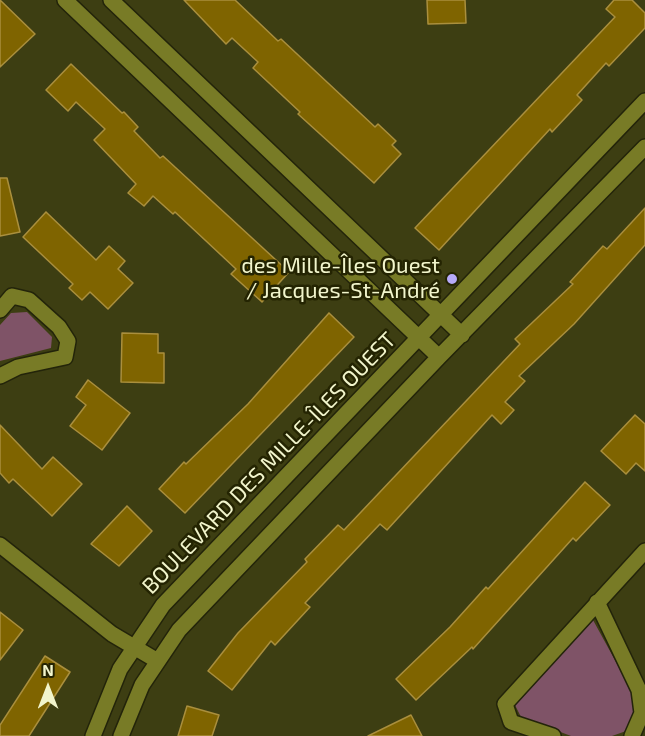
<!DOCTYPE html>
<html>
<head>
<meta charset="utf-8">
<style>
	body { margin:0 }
	#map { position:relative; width:645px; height:736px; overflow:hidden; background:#3d3e12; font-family:"Exo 2",sans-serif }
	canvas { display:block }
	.north { position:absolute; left:18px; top:658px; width:60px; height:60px; -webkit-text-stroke:4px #242402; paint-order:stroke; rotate:0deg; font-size:16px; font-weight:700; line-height:24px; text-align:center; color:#f2f5cc }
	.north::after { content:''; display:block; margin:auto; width:21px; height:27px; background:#f2f5cc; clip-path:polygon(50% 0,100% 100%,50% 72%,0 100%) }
</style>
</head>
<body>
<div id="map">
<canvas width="645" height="736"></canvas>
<div class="north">N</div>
</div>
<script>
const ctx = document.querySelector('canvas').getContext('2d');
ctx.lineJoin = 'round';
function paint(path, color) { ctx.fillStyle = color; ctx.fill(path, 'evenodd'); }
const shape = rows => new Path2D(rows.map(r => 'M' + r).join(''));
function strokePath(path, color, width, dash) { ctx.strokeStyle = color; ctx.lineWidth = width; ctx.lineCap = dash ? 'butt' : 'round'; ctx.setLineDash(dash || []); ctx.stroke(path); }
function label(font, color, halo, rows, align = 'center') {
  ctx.font = font + ' "Exo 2",sans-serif'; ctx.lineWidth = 5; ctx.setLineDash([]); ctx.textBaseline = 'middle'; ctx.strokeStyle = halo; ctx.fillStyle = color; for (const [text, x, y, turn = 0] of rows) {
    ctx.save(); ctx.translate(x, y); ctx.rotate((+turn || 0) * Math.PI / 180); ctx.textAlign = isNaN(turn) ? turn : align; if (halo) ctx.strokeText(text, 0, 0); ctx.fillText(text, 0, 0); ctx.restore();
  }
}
paint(shape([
	[27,312,52,337,51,348,0,361,0,325,11,313],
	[593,620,634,695,635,713,629,730,612,736,571,736,521,717,515,705]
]), '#7f5367');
const building = shape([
	[0,0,35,34,0,67,0,0],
	[184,0,235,0,278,41,281,39,375,127,378,124,396,141,392,145,401,154,374,183,298,114,300,112,253,68,258,62,232,38,226,44,184,0],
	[427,0,465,0,466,23,428,24,427,0],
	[614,0,632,0,645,13,645,28,609,66,606,63,577,95,582,100,552,132,550,129,439,250,415,228,615,17,606,9,614,0],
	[71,64,122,113,124,112,138,127,134,131,160,158,163,156,289,272,262,302,231,274,236,269,175,212,173,214,153,196,144,206,128,193,136,184,94,140,105,129,76,102,68,111,46,90,71,64],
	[0,178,7,178,20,232,0,236,0,178],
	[645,208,645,245,574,324,519,376,525,381,505,402,514,410,501,424,492,415,387,530,380,524,305,603,310,607,275,645,271,641,232,690,208,671,238,633,307,562,305,559,338,525,344,530,520,344,515,339,573,284,570,282,603,246,607,249,645,208],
	[46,212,96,260,109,246,125,261,118,269,133,283,108,309,90,292,82,300,69,288,73,284,23,237,46,212],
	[329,313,354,337,185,513,159,489,184,462,186,464,248,404,329,313],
	[122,333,158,334,158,353,164,353,164,383,121,382,122,333],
	[88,380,130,413,102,450,70,426,86,405,76,397,88,380],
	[635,415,645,424,645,471,636,463,626,474,601,451,635,415],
	[0,425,42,469,53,457,82,484,52,516,13,479,9,483,0,473,0,425],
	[585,482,610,505,576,541,573,538,473,649,472,647,416,700,396,679,450,627,486,587,488,589,585,482],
	[127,506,152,531,119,566,91,544,127,506],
	[0,612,23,630,0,660,0,612],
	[45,656,70,672,29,736,0,736,0,725,45,656],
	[187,706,219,715,212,736,178,736,187,706],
	[411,715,422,736,368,736,411,715]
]);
paint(building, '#7f6400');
strokePath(building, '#aa8f3d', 1.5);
const minor = shape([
	[65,0,439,357],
	[111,0,462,335],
	[0,310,12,296,29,300,59,327,68,341,65,357,18,367,0,376],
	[0,545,112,634,156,660],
	[597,602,639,690,642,713,632,736],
	[93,736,120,669,163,605,645,101],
	[121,736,142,685,179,630,439,357,645,147],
	[553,736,511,722,505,704,645,551]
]);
strokePath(minor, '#23240a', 18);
strokePath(minor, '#787b26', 15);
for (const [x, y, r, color] of [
	[452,279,6,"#b7abf8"]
]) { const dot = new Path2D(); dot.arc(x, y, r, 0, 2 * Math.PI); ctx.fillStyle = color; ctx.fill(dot); strokePath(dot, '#242402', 2); }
label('22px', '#f2f5cc', '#242402', [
	["des Mille-Îles Ouest",440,266],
	["/ Jacques-St-André",440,291]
], 'right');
label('22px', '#f2f5cc', '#242402', [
	["BOULEVARD DES MILLE-ÎLES OUEST",269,463,-46]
]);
</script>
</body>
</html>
